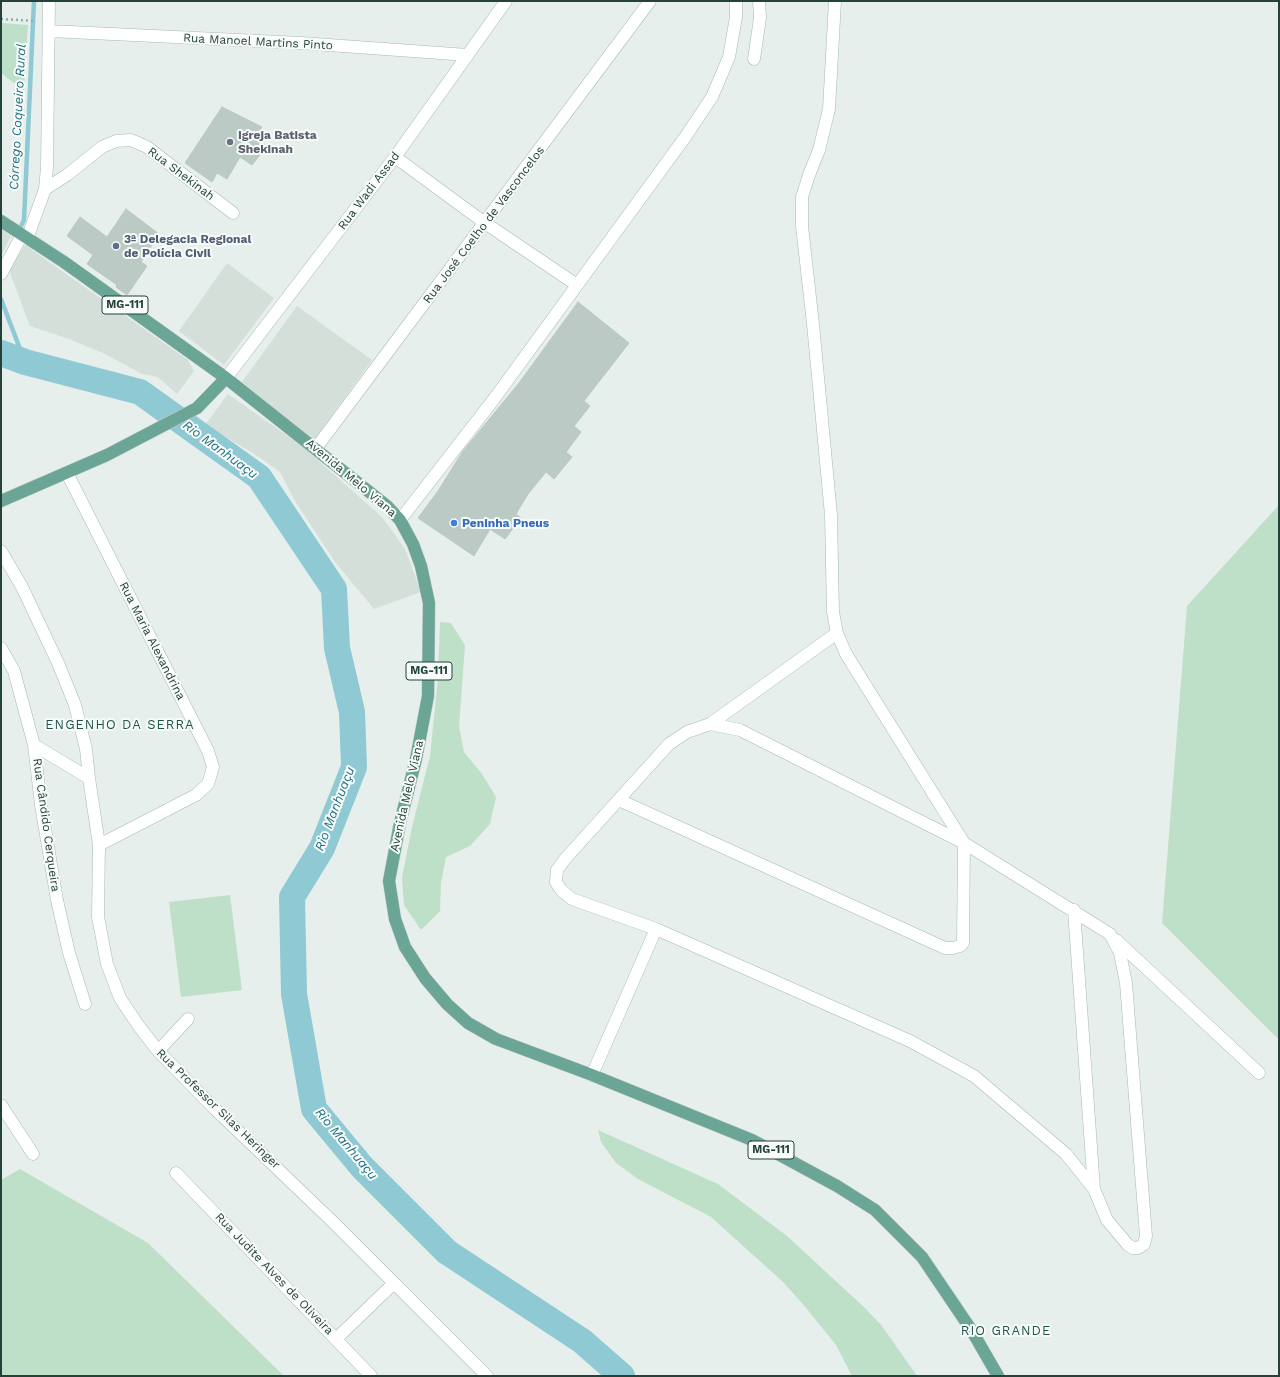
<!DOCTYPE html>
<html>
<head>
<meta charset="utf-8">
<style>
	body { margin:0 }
	#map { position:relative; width:1280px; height:1377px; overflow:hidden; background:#e6efeb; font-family:"Work Sans",sans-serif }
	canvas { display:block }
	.frame { position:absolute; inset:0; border:2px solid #24423a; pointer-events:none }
</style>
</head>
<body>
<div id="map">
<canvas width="1280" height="1377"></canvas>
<div class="frame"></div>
</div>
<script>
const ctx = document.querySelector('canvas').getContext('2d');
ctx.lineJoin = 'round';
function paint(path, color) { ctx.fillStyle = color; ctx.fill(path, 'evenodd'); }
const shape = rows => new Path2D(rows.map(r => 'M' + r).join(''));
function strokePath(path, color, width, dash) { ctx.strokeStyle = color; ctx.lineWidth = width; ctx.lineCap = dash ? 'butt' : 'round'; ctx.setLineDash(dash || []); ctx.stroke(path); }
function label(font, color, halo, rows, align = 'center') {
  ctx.font = font + ' "Work Sans",sans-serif'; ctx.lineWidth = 4; ctx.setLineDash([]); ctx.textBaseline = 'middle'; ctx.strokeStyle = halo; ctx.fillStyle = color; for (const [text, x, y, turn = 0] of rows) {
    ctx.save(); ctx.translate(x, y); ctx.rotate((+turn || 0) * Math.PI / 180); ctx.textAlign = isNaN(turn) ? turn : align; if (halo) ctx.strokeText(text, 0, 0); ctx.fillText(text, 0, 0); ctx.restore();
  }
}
paint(shape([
	[1,228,11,236,1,256],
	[25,245,188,360,194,371,177,394,158,377,142,374,105,354,69,339,30,326,9,270],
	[227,263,274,298,224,365,179,331],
	[297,306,372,360,313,441,242,382],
	[228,394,302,446,382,517,405,549,421,592,374,609,335,562,295,501,280,472,253,453,205,425]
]), '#d4dfda');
paint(shape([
	[1,23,28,25,24,91,1,73],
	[1279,505,1279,1040,1162,923,1187,606],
	[440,622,451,623,465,645,459,726,464,752,482,774,496,797,490,824,470,846,446,857,441,883,440,911,421,930,404,905,402,877,412,827,430,756,438,678],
	[230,895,242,990,181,997,169,902],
	[598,1130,718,1184,787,1236,865,1308,882,1326,917,1376,852,1376,836,1345,802,1303,782,1281,711,1217,638,1179,616,1163,601,1142],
	[20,1169,148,1243,284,1376,1,1376,1,1180]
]), '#bfe0c8');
strokePath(shape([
	[18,232,24,220,34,1],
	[1,299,25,362]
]), '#8ec9d4', 4.5);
strokePath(shape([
	[1,353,25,362,140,392,259,477,334,589,337,648,352,712,354,767,322,848,292,897,294,994,314,1109,362,1167,447,1252,582,1341,622,1376]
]), '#8ec9d4', 26);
const building = shape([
	[222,107,262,127,256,138,267,146,252,165,240,157,227,179,217,173,212,182,185,163,222,107],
	[126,209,159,234,141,262,147,266,127,295,116,287,117,285,87,264,93,255,67,236,80,217,107,237,126,209],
	[578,302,629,343,584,401,590,406,574,426,581,432,566,452,572,457,554,479,546,472,528,494,516,514,521,518,505,539,490,529,474,556,418,518,438,491,463,451,519,383,578,302]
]);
paint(building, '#bbcac4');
strokePath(building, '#b8c9c2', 1);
const minor = shape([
	[49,31,301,43,468,55],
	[754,59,760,18,759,1],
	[395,157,485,223,577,285],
	[45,189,67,175,102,147,116,141,131,140,147,147,233,213],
	[27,239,45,189,47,167,49,1],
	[1,274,22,235],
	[226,378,395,157,506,1],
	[316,448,650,1],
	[67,473,208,751,213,767,208,784,196,795,99,845],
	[400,520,494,399,686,136,712,97,729,57,736,17,736,1],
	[1,551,22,587,58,663,75,705,86,749,89,778,99,845,98,917,107,964,120,998,138,1025,158,1051,215,1109,334,1223,487,1376],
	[1,648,14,671,34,745,41,805,57,900,69,953,85,1004],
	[710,724,740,730,964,843,1110,934,1120,953,1126,983,1146,1236,1144,1244,1138,1248,1133,1248,1128,1245,1107,1220,1094,1189,1066,1154,974,1076,910,1041,656,929,572,899,561,890,556,882,557,870,565,859,669,744,687,732,710,724],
	[710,724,837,633],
	[34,745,89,778],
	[619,800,945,948,953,948,960,946,963,943,964,843,846,654,837,633,833,612,831,515,813,324,802,226,802,197,809,175,819,150,829,109,835,1],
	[1074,910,1094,1189],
	[1116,940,1259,1073],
	[158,1051,188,1019],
	[592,1075,656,929],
	[1,1105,33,1154],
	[176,1173,371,1376],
	[336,1339,394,1283]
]);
const major = shape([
	[1,221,64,262,226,378,387,506,400,520,413,544,421,566,429,603,428,696,416,759,400,823,389,881,395,919,405,947,425,978,447,1004,468,1023,496,1039,592,1075,752,1140,837,1186,875,1210,922,1257,972,1331,998,1376],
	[1,501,107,455,197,408,226,378]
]);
strokePath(minor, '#a8b8b2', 13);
strokePath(major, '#c2cac8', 13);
strokePath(shape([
	[1,19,36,21]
]), '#86b3a5', 2.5, [2, 3]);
strokePath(minor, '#fff', 12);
strokePath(major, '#6aa596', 12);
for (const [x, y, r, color] of [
	[230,142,4,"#6b7280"],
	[116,246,4,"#5c6f8a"],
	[454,523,4,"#3f7fe0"]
]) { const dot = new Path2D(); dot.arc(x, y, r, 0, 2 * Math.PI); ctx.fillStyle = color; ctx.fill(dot); strokePath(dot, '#f7fbf9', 1.5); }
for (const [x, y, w] of [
	[125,305,46],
	[429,671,46],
	[771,1150,46]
]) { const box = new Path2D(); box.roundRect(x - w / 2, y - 9, w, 18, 3); ctx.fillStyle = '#f7fbf9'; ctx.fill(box); strokePath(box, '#24423a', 1); }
label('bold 11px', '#24423a', null, [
	["MG-111",125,305],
	["MG-111",429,671],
	["MG-111",771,1150]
]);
label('12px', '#24423a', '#f7fbf9', [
	["Rua Manoel Martins Pinto",258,42,3],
	["Rua Shekinah",181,174,37],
	["Rua Wadi Assad",369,191,-53],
	["Rua José Coelho de Vasconcelos",484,225,-53],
	["Avenida Melo Viana",351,478,40],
	["Rua Maria Alexandrina",152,641,63],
	["Avenida Melo Viana",407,796,-77],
	["Rua Cândido Cerqueira",46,825,82],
	["Rua Professor Silas Heringer",218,1109,44],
	["Rua Judite Alves de Oliveira",274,1274,46]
]);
label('bold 12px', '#5b616d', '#f7fbf9', [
	["Igreja Batista",238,135],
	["Shekinah",238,149]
], 'left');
label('bold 12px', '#4e5e75', '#f7fbf9', [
	["3ª Delegacia Regional",124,239],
	["de Polícia Civil",124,253]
], 'left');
label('bold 12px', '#366cbe', '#f7fbf9', [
	["Peninha Pneus",462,523]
], 'left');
label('italic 13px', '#1c6f80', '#f7fbf9', [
	["Córrego Coqueiro Rural",18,117,-87],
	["Rio Manhuaçu",220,450,36],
	["Rio Manhuaçu",335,809,-69],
	["Rio Manhuaçu",346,1144,50]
]);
ctx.letterSpacing = '1px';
label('13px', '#1f5548', '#f7fbf9', [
	["ENGENHO DA SERRA",120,725],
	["RIO GRANDE",1006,1331]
]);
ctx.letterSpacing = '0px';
</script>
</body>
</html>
